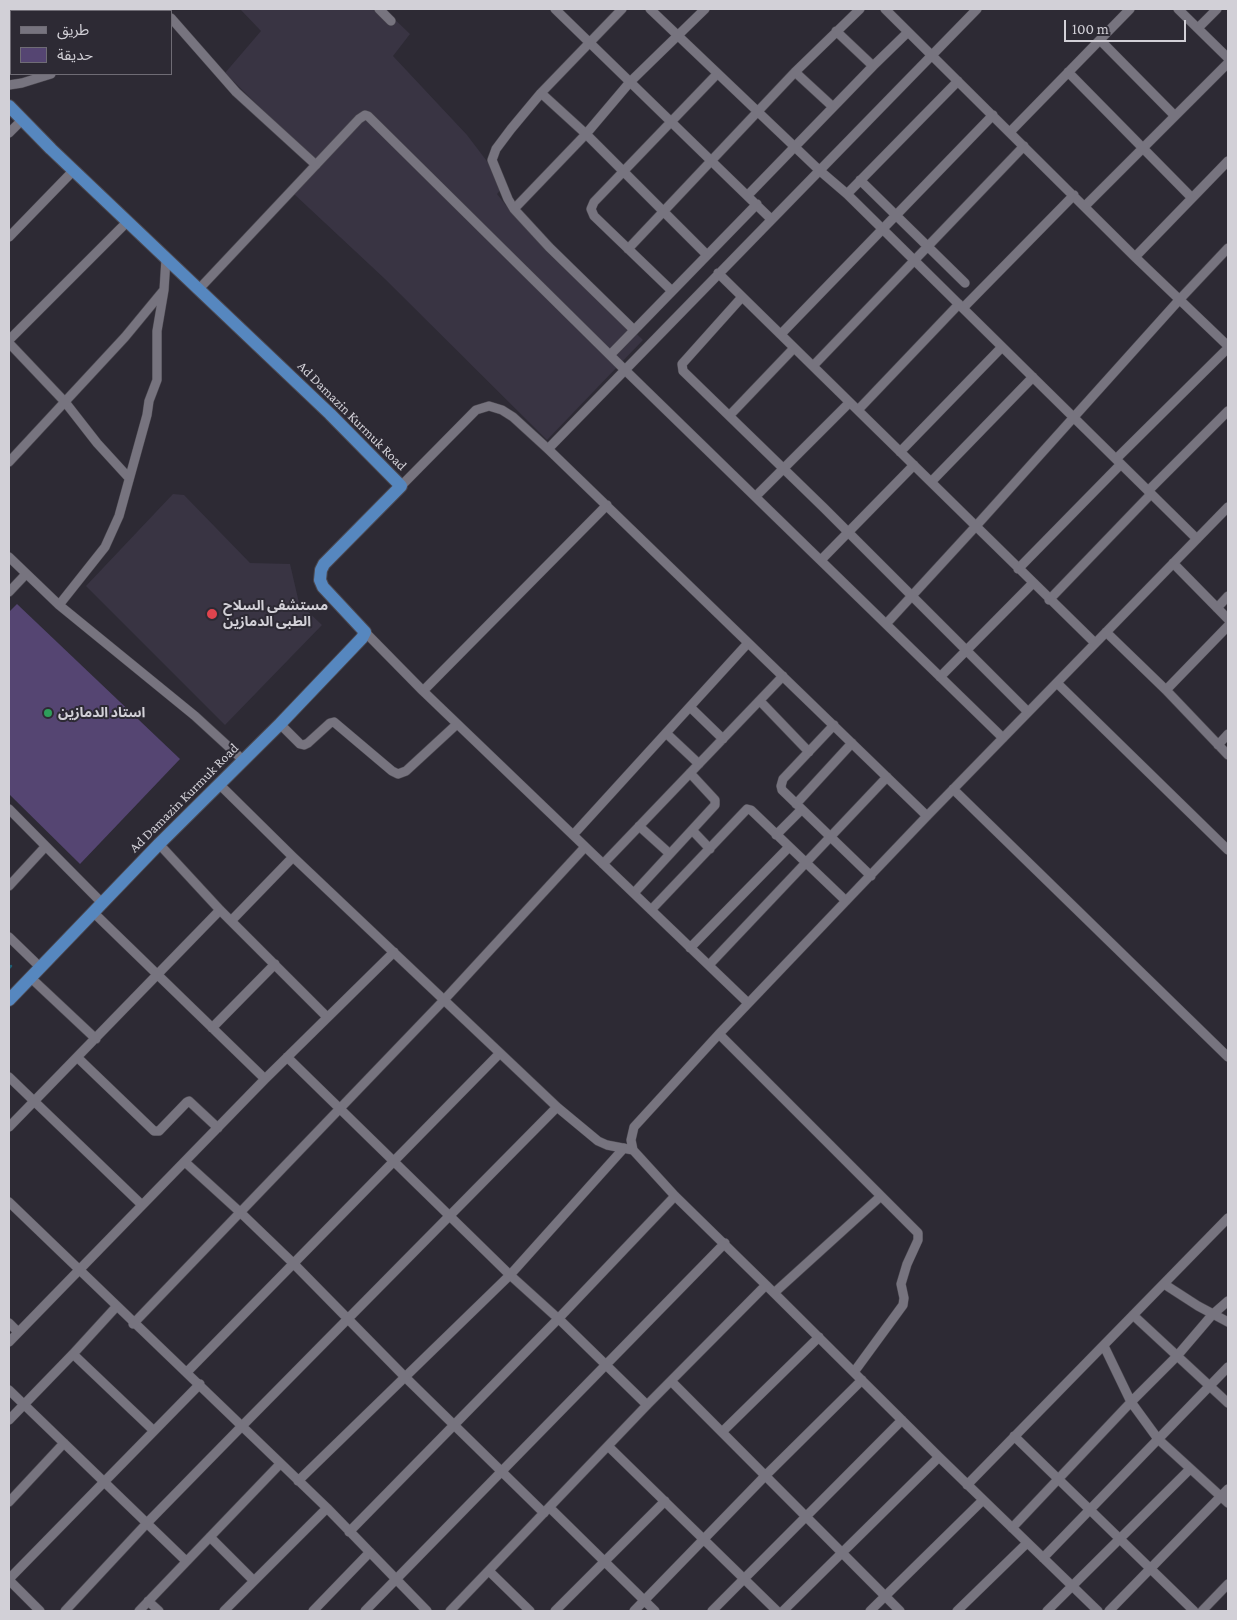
<!DOCTYPE html>
<html>
<head>
<meta charset="utf-8">
<style>
	body { margin:0 }
	#map { position:relative; width:1237px; height:1620px; overflow:hidden; background:#2d2a34; font-family:"Crimson Pro","Noto Sans Arabic",serif }
	canvas { display:block }
	.frame { position:absolute; inset:0; border:10px solid #d2d0d7; pointer-events:none }
	.legend { position:absolute; left:10px; top:10px; width:162px; height:65px; box-sizing:border-box; background:#2d2a34; border:1px solid #6f6c75; margin:0; padding:6px 9px; list-style:none; font-size:15px; color:#d2d0d7 }
	.legend li { display:flex; align-items:center; gap:10px; height:25px }
	.legend b { width:25px; border:1px solid #6f6c75 }
	.scale { position:absolute; left:1064px; top:20px; width:122px; height:22px; box-sizing:border-box; border:2px solid #d2d0d7; border-top:0; padding-left:6px; font-size:15px; line-height:18px; white-space:nowrap; color:#d2d0d7; -webkit-text-stroke:4px #2d2a34; paint-order:stroke }
</style>
</head>
<body>
<div id="map">
<canvas width="1237" height="1620"></canvas>
<div class="frame"></div>
<ul class="legend">
<li><b style="height:6px;background:#77747f"></b>طريق</li>
<li><b style="height:14px;background:#554572"></b>حديقة</li>
</ul>
<div class="scale">100 m</div>
</div>
<script>
const ctx = document.querySelector('canvas').getContext('2d');
ctx.lineJoin = 'round';
function paint(path, color) { ctx.fillStyle = color; ctx.fill(path, 'evenodd'); }
const shape = rows => new Path2D(rows.map(r => 'M' + r).join(''));
function strokePath(path, color, width, dash) { ctx.strokeStyle = color; ctx.lineWidth = width; ctx.lineCap = dash ? 'butt' : 'round'; ctx.setLineDash(dash || []); ctx.stroke(path); }
function label(font, color, halo, rows, align = 'center') {
  ctx.font = font + ' "Crimson Pro","Noto Sans Arabic",serif'; ctx.lineWidth = 4; ctx.setLineDash([]); ctx.textBaseline = 'middle'; ctx.strokeStyle = halo; ctx.fillStyle = color; for (const [text, x, y, turn = 0] of rows) {
    ctx.save(); ctx.translate(x, y); ctx.rotate((+turn || 0) * Math.PI / 180); ctx.textAlign = isNaN(turn) ? turn : align; if (halo) ctx.strokeText(text, 0, 0); ctx.fillText(text, 0, 0); ctx.restore();
  }
}
paint(shape([
	[240,9,384,9,410,34,393,56,467,135,505,185,497,194,512,213,643,340,547,440,385,279,294,194,320,166,225,73,261,31],
	[173,494,184,495,250,563,290,564,299,603,322,625,225,725,86,586]
]), '#393443');
paint(shape([
	[17,604,180,759,80,864,9,794,9,612]
]), '#554572');
strokePath(shape([
	[9,968,11,966]
]), '#1f5d72', 2.5);
const minor = shape([
	[162,9,164,11],
	[379,9,391,21],
	[555,9,771,219],
	[622,9,541,93,511,129,496,149,492,160,508,199,514,209,549,247,634,330],
	[650,9,819,170,847,194,1197,539],
	[885,9,1135,257,1228,346],
	[1178,9,1228,58],
	[121,11,123,9],
	[171,18,236,92,316,165],
	[1198,28,1217,9],
	[836,31,873,66],
	[1100,40,1175,116],
	[795,72,833,107],
	[1068,72,1192,198],
	[9,85,22,83,51,74],
	[541,93,586,134,707,255],
	[1010,132,1130,9],
	[9,133,22,120],
	[860,180,965,283],
	[847,194,958,81],
	[748,195,873,66,908,32],
	[1085,206,1228,63],
	[514,209,586,134,630,82,705,9],
	[9,237,74,170],
	[628,249,795,72,860,9],
	[1135,257,1228,161],
	[718,273,1095,643],
	[199,289,359,119,365,115,368,116,625,370,1003,738],
	[672,291,594,216,591,209,594,202,717,74],
	[742,297,682,364,683,371,824,508,1028,712],
	[963,308,1074,195],
	[781,334,993,115],
	[9,340,128,221],
	[9,343,65,402,97,443,129,478],
	[611,354,757,204],
	[813,366,1024,146],
	[858,410,959,304],
	[730,415,794,348],
	[548,449,927,816],
	[900,452,1002,347],
	[1116,459,1228,348],
	[9,462,125,337,163,291],
	[931,482,1033,377],
	[401,486,476,410,489,406,502,410,513,417,548,449,977,9],
	[1148,491,1228,411],
	[756,496,849,403],
	[9,557,59,605,195,716,243,760],
	[821,560,914,465],
	[1173,563,1228,619],
	[1018,569,1121,464],
	[9,592,26,574],
	[1049,600,1151,494],
	[59,605,105,547,119,516,147,415,149,401,157,380,157,331,164,290,166,259],
	[1217,608,1228,596],
	[886,624,976,526,1180,299,1228,248],
	[365,632,423,691,748,1003],
	[1106,632,1166,690,1228,755],
	[940,677,1033,583],
	[1057,683,1228,850],
	[1166,690,1228,626],
	[423,691,607,505],
	[760,701,809,752],
	[690,707,723,739],
	[280,724,300,744,304,745,308,743,330,723,334,722,392,771,398,774,406,771,457,724],
	[834,725,783,779,781,786,782,790,871,876],
	[666,733,699,764],
	[1218,745,1228,734],
	[219,784,293,857,557,1107,598,1141,607,1145,633,1150],
	[953,789,1228,1057],
	[796,804,852,743],
	[9,809,103,904],
	[639,826,670,854],
	[692,830,710,849],
	[573,835,748,643],
	[776,835,801,810],
	[159,844,220,910,327,1017],
	[603,864,783,676],
	[9,886,45,847],
	[634,893,715,805,715,800,690,773],
	[651,910,747,809,751,810,846,901],
	[94,913,265,1079],
	[231,921,293,857],
	[9,937,41,968],
	[690,948,789,847],
	[709,965,887,777],
	[31,978,96,1039],
	[212,1028,275,964],
	[719,1034,918,1233,918,1240,907,1264,901,1284,904,1298,903,1305,854,1372],
	[287,1057,510,1275,562,1322,647,1405],
	[78,1058,154,1131,159,1131,187,1102,189,1101,218,1128],
	[9,1077,142,1205],
	[9,1127,220,910],
	[185,1162,241,1213,293,1263,405,1377,544,1513],
	[9,1202,327,1508,427,1611],
	[1164,1284,1198,1306,1228,1322],
	[766,1285,675,1196,633,1150,631,1140,634,1127,719,1034,927,816,1228,507],
	[774,1293,881,1196],
	[1133,1315,1228,1403],
	[9,1323,18,1332],
	[133,1324,444,1000,585,847],
	[9,1342,265,1079,394,952],
	[1104,1346,1131,1402,1158,1439,1228,1503],
	[73,1354,154,1431],
	[187,1372,500,1053],
	[671,1381,900,1611],
	[9,1390,186,1561],
	[9,1420,73,1354,116,1307],
	[722,1432,819,1337],
	[1014,1436,1194,1611],
	[608,1446,777,1611],
	[298,1481,510,1275,624,1148],
	[967,1485,1228,1218],
	[9,1502,64,1443],
	[550,1508,655,1611],
	[1012,1528,1131,1402,1177,1356,1212,1315,1228,1301],
	[349,1532,558,1319,675,1196],
	[210,1537,254,1581],
	[1043,1558,1228,1367],
	[489,1571,530,1611],
	[9,1579,200,1384],
	[9,1580,40,1611],
	[148,1601,159,1611],
	[65,1611,147,1523,242,1426,557,1107],
	[139,1611,280,1464],
	[224,1611,327,1508],
	[313,1611,370,1552],
	[365,1611,725,1243],
	[450,1611,647,1405,766,1285,939,1457,1098,1611],
	[555,1611,665,1501],
	[634,1611,765,1476,862,1380],
	[712,1611,902,1420],
	[783,1611,939,1457],
	[870,1611,983,1500],
	[957,1611,1027,1543],
	[1047,1611,1190,1469],
	[1109,1611,1228,1489],
	[1202,1611,1228,1584]
]);
const highway = shape([
	[9,106,51,149,330,414,401,486,324,564,321,570,320,580,323,587,365,632,362,638,280,724,159,844,9,1000]
]);
strokePath(minor, '#4b4850', 10);
strokePath(highway, '#4b4850', 14);
strokePath(minor, '#77747f', 9);
strokePath(highway, '#5687bf', 12);
for (const [x, y, r, color] of [
	[212,614,6,"#e0444e"],
	[48,713,5,"#2e9e5b"]
]) { const dot = new Path2D(); dot.arc(x, y, r, 0, 2 * Math.PI); ctx.fillStyle = color; ctx.fill(dot); strokePath(dot, '#2d2a34', 2); }
label('14px', '#d2d0d7', '#2d2a34', [
	["Ad Damazin Kurmuk Road",352,416,45],
	["Ad Damazin Kurmuk Road",184,798,-45]
]);
label('bold 14px', '#d2d0d7', '#2d2a34', [
	["مستشفى السلاح",223,606],
	["الطبى الدمازين",223,622],
	["استاد الدمازين",58,713]
], 'left');
</script>
</body>
</html>
